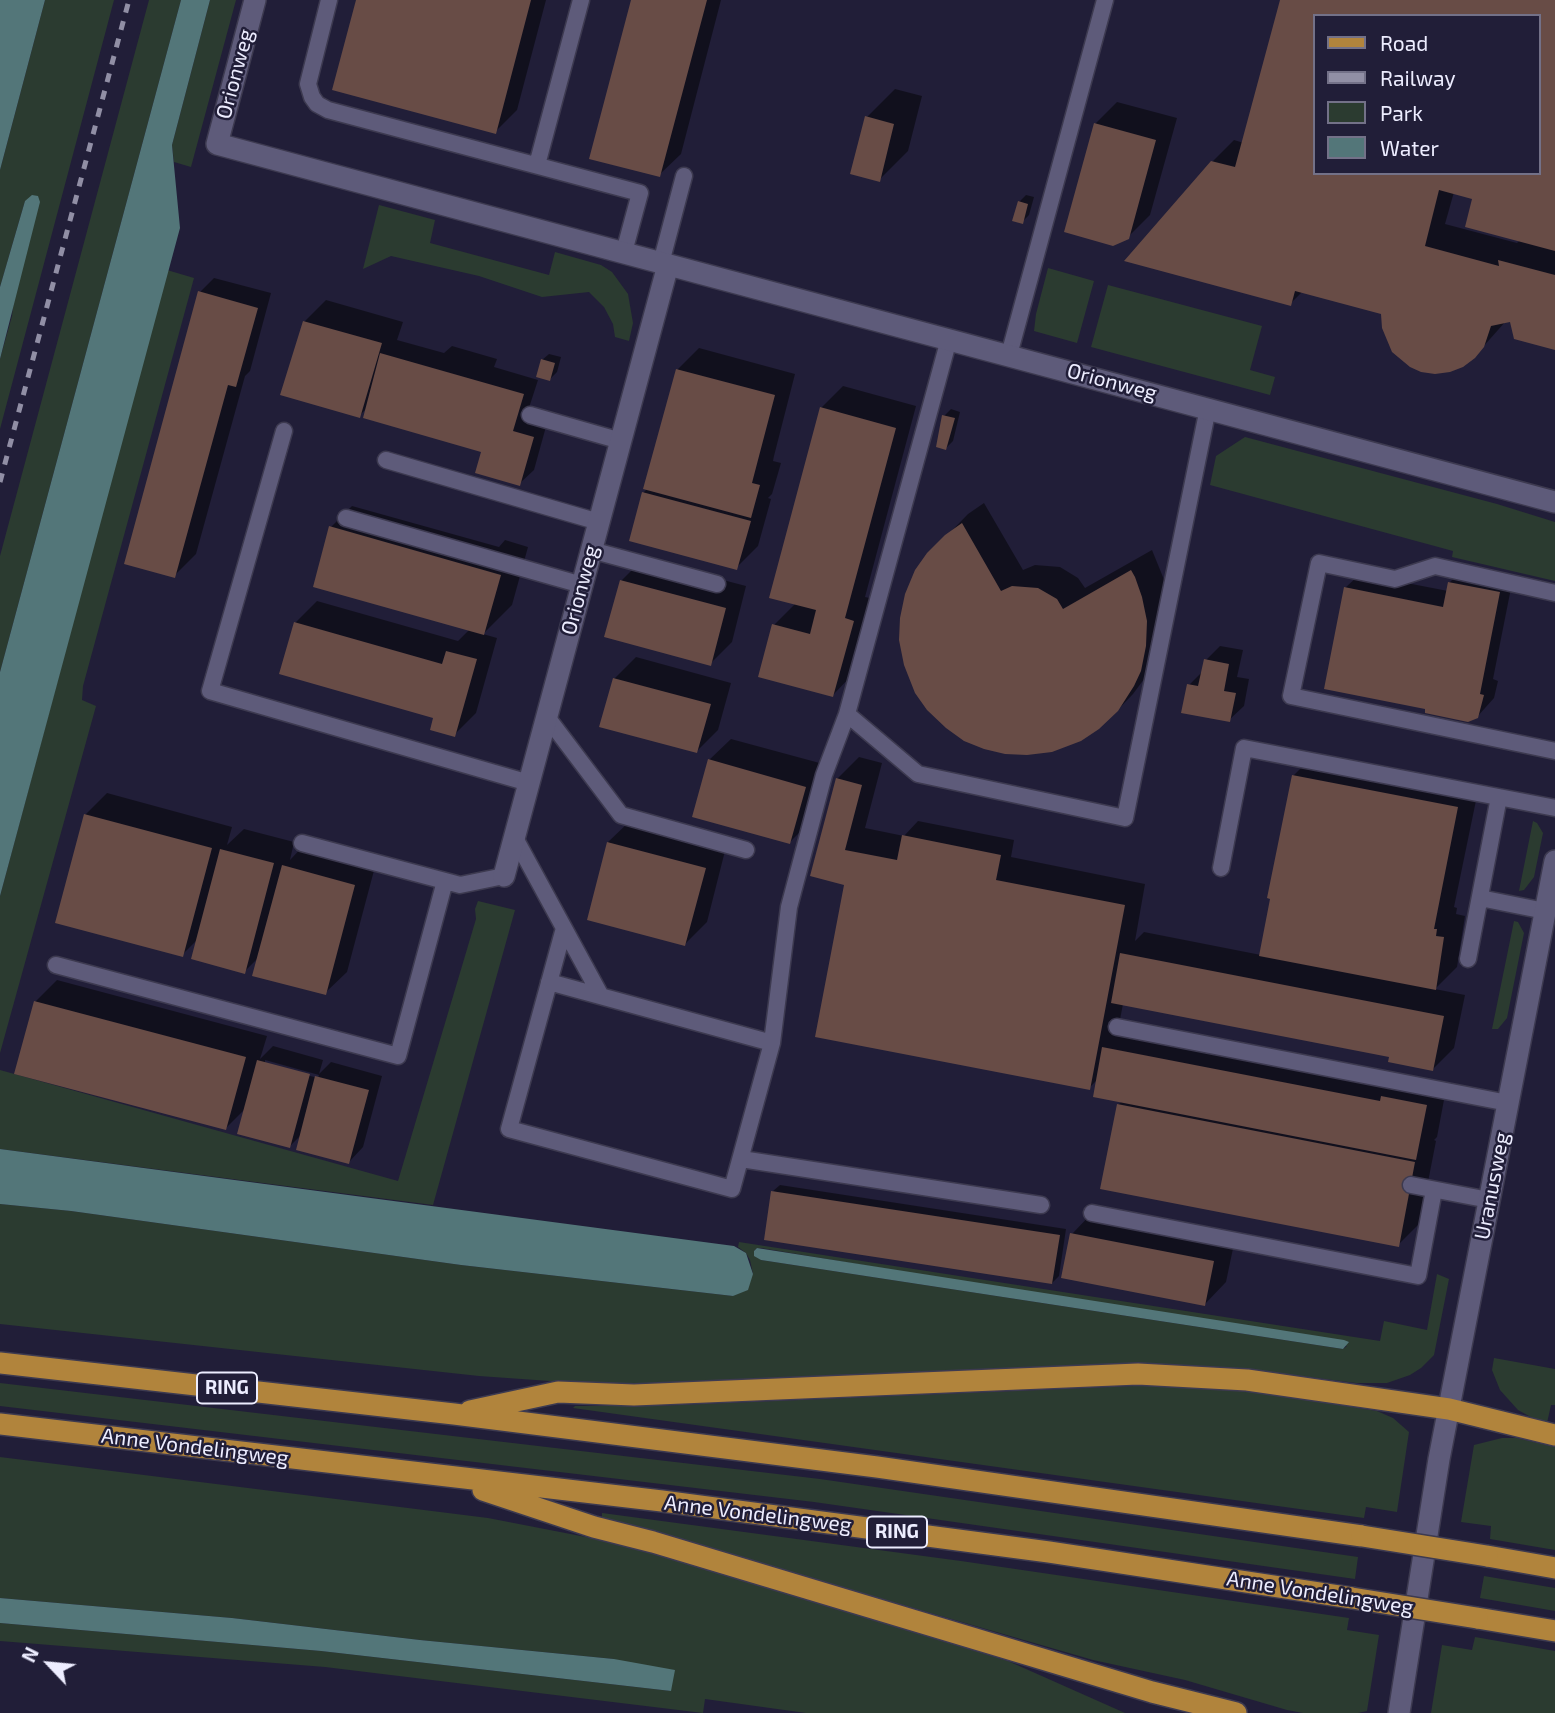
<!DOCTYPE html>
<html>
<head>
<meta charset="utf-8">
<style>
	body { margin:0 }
	#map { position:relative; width:1555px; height:1713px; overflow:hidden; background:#211e38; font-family:"Exo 2",sans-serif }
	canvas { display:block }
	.legend { position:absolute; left:1313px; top:14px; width:228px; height:161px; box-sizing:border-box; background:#211e38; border:2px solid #737188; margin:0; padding:9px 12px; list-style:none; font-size:21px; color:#ededff }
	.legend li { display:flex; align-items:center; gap:14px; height:35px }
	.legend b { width:35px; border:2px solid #737188 }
	.north { position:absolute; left:14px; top:1629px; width:70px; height:70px; -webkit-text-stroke:5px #211e38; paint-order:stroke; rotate:296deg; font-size:19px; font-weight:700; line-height:28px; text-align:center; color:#ededff }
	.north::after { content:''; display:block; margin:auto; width:24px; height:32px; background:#ededff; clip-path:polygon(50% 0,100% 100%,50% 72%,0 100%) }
</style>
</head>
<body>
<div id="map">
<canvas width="1555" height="1713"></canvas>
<ul class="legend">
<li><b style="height:9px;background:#b1843c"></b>Road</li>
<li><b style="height:9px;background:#918fa5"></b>Railway</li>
<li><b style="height:19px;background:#2b3b30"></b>Park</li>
<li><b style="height:19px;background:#537679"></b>Water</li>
</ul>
<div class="north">N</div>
</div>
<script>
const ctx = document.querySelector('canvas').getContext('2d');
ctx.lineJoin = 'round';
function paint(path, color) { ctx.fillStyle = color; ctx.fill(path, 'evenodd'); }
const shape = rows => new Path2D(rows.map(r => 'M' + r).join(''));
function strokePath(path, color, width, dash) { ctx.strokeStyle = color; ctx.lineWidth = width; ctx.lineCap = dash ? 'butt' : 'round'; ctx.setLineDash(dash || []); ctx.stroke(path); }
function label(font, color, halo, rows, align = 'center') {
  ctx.font = font + ' "Exo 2",sans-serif'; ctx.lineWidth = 5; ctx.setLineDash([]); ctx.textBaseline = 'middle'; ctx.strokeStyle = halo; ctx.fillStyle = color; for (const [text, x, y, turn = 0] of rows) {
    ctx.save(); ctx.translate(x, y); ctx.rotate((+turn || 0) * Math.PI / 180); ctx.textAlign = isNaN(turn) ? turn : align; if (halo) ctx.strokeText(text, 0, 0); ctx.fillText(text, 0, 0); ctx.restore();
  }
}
paint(shape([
	[45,0,114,0,0,429,0,359,12,316,25,201,0,287,0,170],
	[149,0,181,0,0,672,0,556],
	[210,0,236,0,191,167,174,162,172,145],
	[379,205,435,220,430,243,549,275,555,252,601,265,612,272,628,294,633,323,629,341,615,337,613,324,604,307,589,292,542,297,479,276,391,256,363,269],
	[1048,268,1094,281,1077,343,1034,331,1036,314],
	[167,270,194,278,83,686,82,700,96,706,0,1053,0,896],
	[1108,285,1262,326,1250,370,1275,377,1270,395,1091,347],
	[1245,437,1497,504,1555,522,1555,581,1452,557,1453,551,1210,485,1216,456],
	[1533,821,1537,823,1543,833,1534,877,1524,890,1519,891],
	[478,901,515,910,433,1205,0,1149,0,1070,398,1181,476,919,475,909],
	[1514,921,1518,922,1524,933,1507,1018,1498,1029,1492,1029],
	[0,1204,71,1211,461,1265,733,1296,753,1274,750,1260,746,1253,738,1247,739,1242,1380,1341,1384,1321,1427,1330,1437,1274,1449,1279,1434,1355,1421,1368,1410,1375,1387,1383,1356,1383,1245,1369,1143,1363,662,1384,592,1384,479,1376,0,1324],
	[757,1248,761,1248,1347,1346,1343,1349,761,1260,754,1251],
	[1494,1358,1555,1369,1555,1405,1551,1405,1547,1423,1538,1421,1518,1410,1500,1390,1492,1370],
	[0,1383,820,1479,1358,1557,1355,1579,814,1502,0,1406],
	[1157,1385,1260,1392,1377,1411,1393,1418,1409,1432,1397,1512,1366,1507,1364,1518,573,1408,575,1406,655,1406],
	[1502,1438,1517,1438,1555,1447,1555,1550,1490,1539,1491,1526,1461,1522,1474,1445],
	[0,1457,488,1518,627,1545,1008,1661,1125,1713,806,1713,705,1699,703,1713,325,1667,0,1641,0,1623,321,1651,671,1691,614,1659,420,1640,232,1618,0,1598],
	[602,1513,961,1561,1349,1618,1347,1630,1379,1635,1367,1711,1358,1713,1303,1713,1287,1710,1185,1680,1093,1660,602,1518],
	[1484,1576,1555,1588,1555,1611,1480,1598],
	[1475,1637,1555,1651,1555,1713,1431,1713,1442,1645,1472,1650]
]), '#2b3b30');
paint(shape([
	[0,0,45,0,0,170],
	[181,0,210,0,172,145,180,228,0,896,0,672],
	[32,195,38,196,40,202,0,359,0,287,25,201],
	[0,1149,734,1246,746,1253,753,1274,748,1290,733,1296,461,1265,71,1211,0,1204],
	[757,1248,1344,1340,1349,1342,1343,1349,761,1260,754,1256,754,1251],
	[0,1598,232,1618,420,1640,614,1659,675,1670,671,1691,321,1651,0,1623]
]), '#537679');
paint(shape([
	[358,0,546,0,517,110,495,132],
	[632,0,721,0,681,154,659,175],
	[1282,0,1555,0,1555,348,1511,320,1506,321,1474,357,1383,313,1303,291,1290,304,1212,162,1234,140,1244,143],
	[1315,16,1539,16,1539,173,1315,173],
	[1454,192,1474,198,1520,240,1517,243,1445,224],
	[895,89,922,96,908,151,879,180,867,117],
	[1117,102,1177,118,1150,215,1128,237,1095,124],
	[1026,195,1034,197,1029,215,1022,222,1019,202],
	[214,278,271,293,250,371,245,376,196,554,174,576,200,292],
	[326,300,403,322,397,340,444,353,452,346,497,359,494,367,538,380,526,417,547,423,534,470,519,484,483,451,368,407,359,416,304,322],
	[699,348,795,374,774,456,773,461,781,463,772,494,768,498,771,499,758,546,736,568,631,539,644,492,648,488,678,369],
	[549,354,561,357,557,372,550,379,542,360],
	[843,386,916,406,865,597,874,599,854,673,833,695,774,625,796,603,821,408],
	[951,409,960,412,953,441,946,448,944,416],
	[984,503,1023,570,1035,565,1060,567,1078,578,1085,588,1152,550,1165,582,1156,663,1133,694,1111,717,929,554,968,514],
	[352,506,499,547,505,540,528,547,512,605,483,634,497,638,476,713,454,735,435,717,295,623,317,601,458,641,470,629,331,527],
	[643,559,746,586,732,642,710,664,621,581],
	[1464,568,1513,578,1493,679,1498,681,1494,698,1477,717,1345,588,1360,574,1448,591,1449,583],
	[1220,646,1243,650,1237,677,1249,679,1244,706,1229,720,1189,685,1204,670,1206,660],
	[636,657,731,683,718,730,697,751,614,679],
	[731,739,827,765,812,820,790,842,709,760],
	[1315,754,1479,786,1454,907,1457,908,1456,914,1465,916,1457,967,1435,989,1465,995,1454,1048,1433,1069,1391,1056,1123,1004,1117,1035,1126,1026,1447,1084,1437,1137,1434,1140,1436,1141,1420,1223,1398,1245,1118,1105,1122,1101,1098,1079,1089,1088,846,883,837,779,859,757,882,763,865,828,904,836,918,821,1014,840,1011,857,1145,884,1135,941,1144,932,1261,955,1293,776],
	[107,793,232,827,227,845,244,829,294,842,290,860,305,844,376,863,347,972,325,993,259,957,244,972,198,939,182,955,85,815],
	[630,821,726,847,707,922,685,944,608,842],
	[57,980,267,1036,260,1059,273,1046,323,1060,319,1074,331,1062,382,1076,363,1147,349,1162,302,1134,290,1146,246,1108,226,1128,35,1002],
	[265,1060,319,1075,318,1078,265,1064],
	[780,1185,1066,1229,1059,1276,1052,1283,773,1191],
	[1093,1212,1235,1239,1226,1282,1205,1304,1072,1234]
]), '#0007');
paint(shape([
	[356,0,531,0,496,134,332,90],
	[631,0,707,0,660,177,589,159],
	[1280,0,1555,0,1555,251,1465,227,1472,199,1439,190,1425,246,1499,266,1498,260,1555,275,1555,350,1514,339,1510,322,1491,326,1484,347,1475,358,1463,367,1450,372,1435,374,1421,372,1410,367,1392,352,1382,328,1381,314,1295,291,1291,306,1124,261,1211,161,1235,167],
	[1315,16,1539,16,1539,173,1315,173],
	[865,116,894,124,880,182,850,174],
	[1094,123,1156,140,1129,239,1113,246,1064,232],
	[1018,201,1028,204,1023,224,1012,221],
	[198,291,258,308,236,387,228,385,175,578,124,564],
	[303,321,382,343,360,418,280,395],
	[380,353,524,394,513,431,534,437,520,486,475,473,481,452,363,418],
	[541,359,555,363,550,381,536,377],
	[676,369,775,395,753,479,752,483,760,485,751,518,643,489],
	[820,407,896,428,845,618,854,621,833,697,758,677,772,624,810,634,816,610,769,598],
	[942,415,955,418,946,450,936,447],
	[642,492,751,521,737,570,629,541],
	[962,523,1001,591,1012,586,1038,588,1057,599,1063,609,1131,570,1135,577,1142,597,1147,621,1146,646,1141,671,1134,686,1118,711,1099,729,1081,741,1052,752,1027,755,1005,754,984,749,964,741,946,728,927,710,915,693,904,665,899,640,900,618,905,594,915,570,927,553,945,535],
	[329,526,501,575,484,635,313,587],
	[620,580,726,608,711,666,604,637],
	[1448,582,1500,592,1480,694,1484,695,1478,718,1468,722,1425,713,1425,709,1324,689,1344,587,1443,607],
	[294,622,442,664,446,651,477,659,455,737,430,730,433,718,279,674],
	[1204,659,1229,664,1224,691,1236,693,1230,722,1181,713,1187,684,1198,686],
	[613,678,711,704,697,753,599,727],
	[708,759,806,787,790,844,692,817],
	[1292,775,1458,807,1434,929,1437,929,1436,936,1444,937,1436,990,1259,956,1270,899,1267,898],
	[836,778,862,785,845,850,897,860,902,835,1001,855,996,880,1125,905,1090,1090,815,1037,844,885,810,876],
	[84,814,212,848,183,957,55,923],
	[607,842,706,868,685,946,587,920],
	[220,849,274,863,245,974,191,959],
	[282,865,355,885,326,995,252,976],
	[1120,953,1444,1016,1433,1071,1388,1062,1389,1057,1111,1003],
	[34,1001,246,1057,226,1130,14,1074],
	[1102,1047,1380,1101,1381,1096,1427,1105,1416,1160,1093,1097],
	[257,1060,310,1074,290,1148,237,1134],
	[315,1076,369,1090,349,1164,296,1150],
	[1117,1104,1415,1162,1399,1247,1100,1189],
	[771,1191,1060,1235,1052,1284,764,1240],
	[1070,1233,1214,1261,1205,1306,1061,1278]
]), '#684c46');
const lane = shape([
	[329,0,308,84,312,97,317,104,328,110,640,193,624,252],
	[537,165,581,0],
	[661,263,684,176],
	[1009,355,1105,0],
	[530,415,621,441],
	[284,431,210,691,529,783],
	[386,460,599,522],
	[346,518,582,585],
	[591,550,717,584],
	[1555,593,1435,566,1395,579,1319,563,1291,696,1555,751],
	[847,714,918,774,1125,818,1208,408],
	[547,717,621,815,746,850],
	[515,838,601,996],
	[302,843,460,885,504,876],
	[1221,868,1244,748,1555,808],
	[1480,898,1545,911],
	[564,928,509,1129,732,1189,772,1043,789,907,824,775,847,714,949,339],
	[1468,959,1499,797],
	[56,965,398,1056,445,881],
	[549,982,772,1043],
	[1117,1027,1508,1103],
	[741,1159,1041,1205],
	[1411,1185,1489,1200],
	[1092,1213,1418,1276,1434,1190]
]);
const street = shape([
	[255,0,217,144,1555,502],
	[504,876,668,265],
	[1399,1713,1439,1459,1555,861]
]);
const primary = shape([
	[0,1363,454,1414,877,1467,1362,1536],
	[470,1411,558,1392,634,1395,1138,1374,1247,1380,1449,1409,1555,1435],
	[0,1424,662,1501,1049,1552,1352,1598],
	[483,1490,594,1527,653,1542,1152,1692,1236,1713],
	[1487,1556,1555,1568],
	[1477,1618,1555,1631]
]);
strokePath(lane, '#3d3a50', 19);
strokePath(street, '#3d3a50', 24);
strokePath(primary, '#3d3a50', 24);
strokePath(lane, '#5e5b7a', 16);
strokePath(street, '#5e5b7a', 21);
strokePath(primary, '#b1843c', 21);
strokePath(shape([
	[0,482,129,0]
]), '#918fa5', 5, [9, 9]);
const primaryBridge = shape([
	[1362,1536,1487,1556],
	[1352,1598,1477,1618]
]);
strokePath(primaryBridge, '#3d3a50', 24, []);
strokePath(primaryBridge, '#b1843c', 21);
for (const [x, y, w] of [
	[227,1388,60],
	[897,1532,60]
]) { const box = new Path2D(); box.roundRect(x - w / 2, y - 15.5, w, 31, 5); ctx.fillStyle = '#211e38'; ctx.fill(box); strokePath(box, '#ededff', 2); }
label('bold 19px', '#ededff', null, [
	["RING",227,1388],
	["RING",897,1532]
]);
label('21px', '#ededff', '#211e38', [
	["Orionweg",235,74,-75],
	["Orionweg",1112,382,15],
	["Orionweg",580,590,-75],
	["Uranusweg",1492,1186,-79],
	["Anne Vondelingweg",195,1447,7],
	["Anne Vondelingweg",758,1514,7],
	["Anne Vondelingweg",1320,1593,9]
]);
</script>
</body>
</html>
